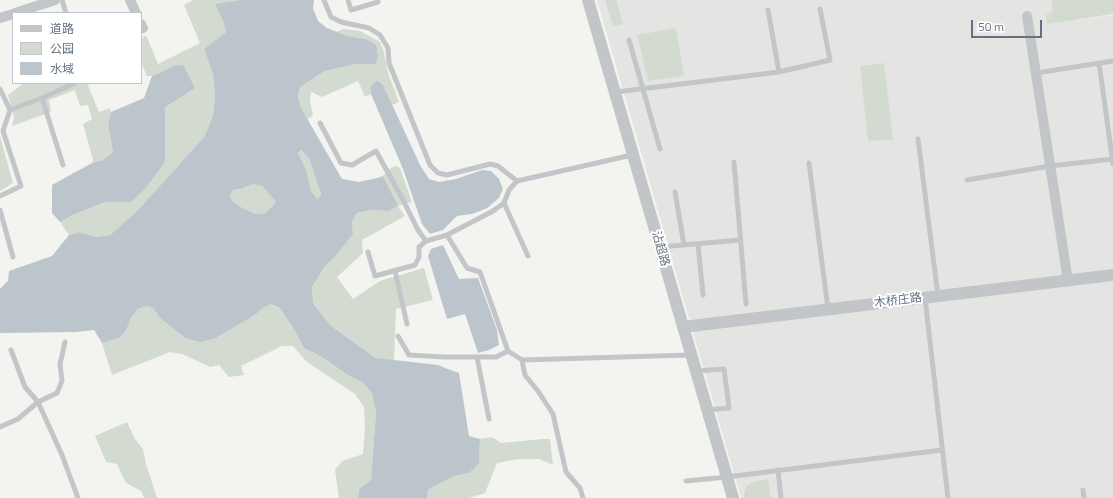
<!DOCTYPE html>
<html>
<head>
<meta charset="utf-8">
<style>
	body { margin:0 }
	#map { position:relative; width:1113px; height:498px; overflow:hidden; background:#f3f4ef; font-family:"Titillium Web","Noto Sans SC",sans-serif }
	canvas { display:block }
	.legend { position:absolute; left:12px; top:12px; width:130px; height:72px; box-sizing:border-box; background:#fff; border:1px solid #c0c6cd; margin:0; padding:5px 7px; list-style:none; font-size:12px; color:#627081 }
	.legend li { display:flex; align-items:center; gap:8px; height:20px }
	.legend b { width:20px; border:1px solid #c0c6cd }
	.scale { position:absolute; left:971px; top:20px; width:71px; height:18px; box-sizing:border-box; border:2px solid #627081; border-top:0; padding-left:5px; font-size:12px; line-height:14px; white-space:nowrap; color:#627081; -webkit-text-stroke:3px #fff; paint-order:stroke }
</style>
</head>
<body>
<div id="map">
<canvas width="1113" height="498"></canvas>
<ul class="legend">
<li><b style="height:5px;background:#c3c6c9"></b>道路</li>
<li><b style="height:11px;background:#d3dbd0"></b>公园</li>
<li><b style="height:11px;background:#bcc5cb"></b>水域</li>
</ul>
<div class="scale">50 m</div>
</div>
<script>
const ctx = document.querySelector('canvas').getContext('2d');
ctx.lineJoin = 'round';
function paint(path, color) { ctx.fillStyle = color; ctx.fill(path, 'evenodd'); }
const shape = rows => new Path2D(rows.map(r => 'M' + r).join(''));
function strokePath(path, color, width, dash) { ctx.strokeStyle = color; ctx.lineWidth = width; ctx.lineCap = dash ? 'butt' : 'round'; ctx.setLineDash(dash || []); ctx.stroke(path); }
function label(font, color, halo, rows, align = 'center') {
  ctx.font = font + ' "Titillium Web","Noto Sans SC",sans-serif'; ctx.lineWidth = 4; ctx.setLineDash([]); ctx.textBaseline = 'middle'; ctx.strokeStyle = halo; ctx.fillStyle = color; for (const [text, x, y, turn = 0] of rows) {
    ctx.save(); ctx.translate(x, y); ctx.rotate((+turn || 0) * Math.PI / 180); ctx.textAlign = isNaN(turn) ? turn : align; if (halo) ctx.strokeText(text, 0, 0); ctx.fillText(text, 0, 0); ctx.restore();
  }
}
paint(shape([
	[597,0,1051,0,1056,22,1113,15,1113,498,741,498]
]), '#e4e5e3');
paint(shape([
	[193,0,240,0,216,4,223,21,226,32,204,49,213,74,215,95,213,116,204,137,137,211,110,235,97,237,79,232,69,235,60,222,73,215,105,202,165,162,165,107,174,66,152,76,147,76,141,62,141,40,146,35,158,64,200,43,184,5],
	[605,0,616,0,623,24,613,26],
	[1051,0,1113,0,1113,14,1047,24,1046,15,1053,11],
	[676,28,684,76,648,81,637,35],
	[344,29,360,31,380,42,384,52,388,73,399,102,392,105,383,85,371,86,371,94,365,97,358,81,322,97,311,92,310,100,313,116,307,119,301,108,298,96,300,87,325,71,356,64,376,64,366,39,347,36,336,32],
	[884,63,893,140,868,141,860,66],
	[24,83,87,83,99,112,110,108,111,112,108,124,113,152,103,160,92,163,93,160,83,124,92,119,88,105,80,106,75,90,49,100,51,112,12,126,14,117,8,95],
	[0,136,13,183,0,191],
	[301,150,309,158,317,181,321,195,318,199,311,191,306,169,298,153],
	[396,166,400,168,412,202,398,206,405,216,362,240,363,253,337,277,353,299,380,281,424,268,433,300,396,309,394,361,376,358,331,326,313,303,312,287,325,266,335,257,353,234,352,222,357,213,371,210,389,211,398,206,383,176,391,168],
	[253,184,262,186,276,202,265,213,256,214,241,207,232,201,230,196,233,190,241,189],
	[271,304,280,308,295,331,304,348,318,355,331,363,346,374,363,383,372,392,376,412,371,480,359,489,358,498,339,498,335,470,342,461,363,454,365,429,364,407,355,394,307,362,293,346,282,346,241,366,244,375,229,377,219,365,210,367,182,354,170,352,112,375,102,343,119,338,126,331,131,318,138,309,147,306,153,308,161,319,185,338,216,338,255,315,263,308],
	[127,422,135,439,143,449,146,464,157,498,144,498,141,491,126,483,117,464,106,462,95,436],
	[492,437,501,443,543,439,550,439,553,465,539,459,518,459,497,463,485,493,469,498,427,498,428,490,454,476,469,473,480,452,480,439],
	[768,479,771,498,744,498,744,495,746,486,754,482]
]), '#d3dbd0');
paint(shape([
	[240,0,314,0,313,8,318,21,327,28,347,36,366,39,376,45,378,56,376,64,356,64,325,71,300,87,298,96,301,108,342,179,359,182,377,178,383,176,398,206,389,211,371,210,357,213,352,222,353,234,335,257,325,266,312,287,313,303,331,326,376,358,438,365,445,368,459,373,469,436,480,439,479,463,469,473,454,476,428,490,427,498,358,498,359,489,371,480,376,412,372,393,363,383,346,374,331,363,318,355,304,348,295,331,280,308,271,304,263,308,255,315,216,338,200,342,185,338,161,319,153,308,147,306,138,309,131,318,126,331,119,338,102,343,94,330,76,332,0,333,0,289,8,281,9,271,52,256,69,235,79,232,97,237,110,235,137,211,204,137,213,116,215,95,213,74,204,49,226,32,223,21,215,4],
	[301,150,309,158,321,194,318,199,311,191,306,169,298,153],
	[253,184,262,186,276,202,265,213,256,214,241,207,232,201,230,196,233,190,241,189],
	[183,65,195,88,165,107,165,162,144,190,131,202,105,202,73,215,60,222,52,213,52,185,92,163,103,160,113,152,108,124,111,112,144,98,152,76,174,66],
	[377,81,383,85,420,165,429,179,439,182,456,179,482,170,491,171,499,179,503,189,499,198,487,208,472,214,457,216,443,230,430,234,422,224,403,169,371,94,371,86],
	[443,245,459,279,478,278,497,330,499,345,489,350,478,353,465,314,447,319,428,256,431,249]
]), '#bcc5cb');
strokePath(shape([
	[62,0,66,13],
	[324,0,331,17,341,22,369,28,380,35,388,48,389,63,430,165,438,173,447,175,490,164,498,166,517,181],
	[348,0,351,10,378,2,377,0],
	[768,10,779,72],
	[629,40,660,149],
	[1099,63,1113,164],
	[1036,73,1113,61],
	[0,89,10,110,3,131,21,186,0,196],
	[616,92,779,72,830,60,820,9],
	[42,98,63,165],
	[10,110,42,98,75,83],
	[320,123,341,163,352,165,376,151,402,198,418,230,426,241,447,235,493,211,504,203,509,190,517,181,632,155],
	[918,139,938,296],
	[734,162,746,304],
	[809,163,828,309],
	[967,180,1050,166,1113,159],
	[675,192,684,245],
	[504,203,528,256],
	[0,210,13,257],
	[447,235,467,268,480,272,508,351,522,360,525,375,538,391,553,414,566,472,580,488,583,498],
	[698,244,703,295],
	[660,247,740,240],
	[368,252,375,276,415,265,419,257,419,247,426,241],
	[395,271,407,324],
	[925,298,948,498],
	[398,336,409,355,444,357,496,357,508,351],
	[11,350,25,387,38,402,62,455,78,498],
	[477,357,489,419],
	[522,360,690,355],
	[697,371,724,369,729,408,707,410],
	[0,427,18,419,38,402,57,393,62,381,60,364,65,342],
	[778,470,781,498],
	[686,481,727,477,942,450],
	[1083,490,1084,498]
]), '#c3c6c9', 5);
strokePath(shape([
	[130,0,136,13],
	[15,13,55,0],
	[1027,16,1068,281],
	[0,18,13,14],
	[141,24,143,28]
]), '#c3c6c9', 10);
strokePath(shape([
	[588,0,733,498],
	[683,327,1113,275]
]), '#c3c6c9', 12);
label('12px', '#627081', '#fff', [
	["沾超路",660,249,74],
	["木桥庄路",898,301,-7]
]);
</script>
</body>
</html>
